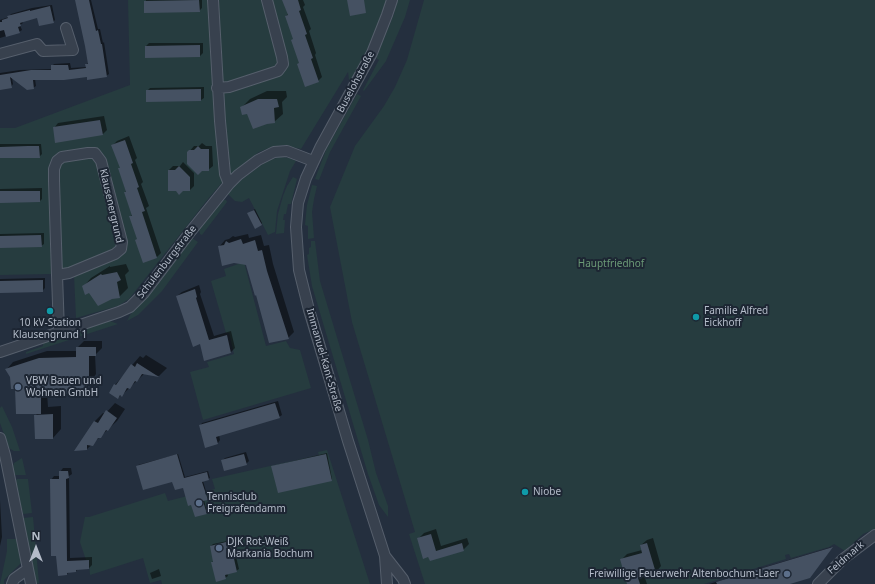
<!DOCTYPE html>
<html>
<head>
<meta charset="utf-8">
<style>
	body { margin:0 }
	#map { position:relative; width:875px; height:584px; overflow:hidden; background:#242f3e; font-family:"Noto Sans",sans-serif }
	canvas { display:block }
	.north { position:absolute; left:16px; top:528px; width:40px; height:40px; -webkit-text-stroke:3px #1d2633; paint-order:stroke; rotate:0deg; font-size:11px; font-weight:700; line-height:16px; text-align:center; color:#b4bcc9 }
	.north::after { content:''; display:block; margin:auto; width:14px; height:18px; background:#b4bcc9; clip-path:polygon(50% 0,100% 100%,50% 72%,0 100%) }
</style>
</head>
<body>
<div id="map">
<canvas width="875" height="584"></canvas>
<div class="north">N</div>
</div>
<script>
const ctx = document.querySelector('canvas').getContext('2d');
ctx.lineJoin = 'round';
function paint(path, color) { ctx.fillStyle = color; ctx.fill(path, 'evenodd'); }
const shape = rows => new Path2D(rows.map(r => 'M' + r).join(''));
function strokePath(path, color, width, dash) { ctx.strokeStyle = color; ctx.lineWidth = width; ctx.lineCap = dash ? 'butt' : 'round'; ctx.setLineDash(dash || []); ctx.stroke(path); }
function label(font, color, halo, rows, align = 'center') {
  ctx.font = font + ' "Noto Sans",sans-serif'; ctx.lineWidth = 4; ctx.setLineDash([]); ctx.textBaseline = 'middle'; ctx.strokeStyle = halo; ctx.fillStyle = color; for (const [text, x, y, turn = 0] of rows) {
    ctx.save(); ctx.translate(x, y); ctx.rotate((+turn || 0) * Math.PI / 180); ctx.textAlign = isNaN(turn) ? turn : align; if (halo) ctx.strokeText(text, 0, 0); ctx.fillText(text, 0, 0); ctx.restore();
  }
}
paint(shape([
	[128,0,387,0,369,47,352,81,349,80,348,72,301,149,284,145,272,147,259,152,226,178,208,199,129,299,118,306,76,318,74,275,50,274,0,275,0,128,15,128,130,85],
	[397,0,410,0,405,17,386,61,364,91,363,90,379,60,376,58,394,14],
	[424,0,875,0,875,529,863,534,845,551,834,544,829,547,791,558,789,554,785,555,786,559,704,584,425,584,409,534,415,532,352,322,330,207,355,146,384,106,395,87,407,60],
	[357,94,361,96,330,152,319,180,315,179,326,150],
	[281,157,289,158,296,161,290,171,277,211,275,232,268,235,249,198,242,202,235,201,227,193,241,180,264,163,272,159],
	[293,177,297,179,291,204,288,204,286,214,284,214,283,220,285,220,284,233,276,234,278,214,283,196,287,186],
	[312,185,317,186,314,199,312,212,314,238,308,239,308,226,305,225,307,205],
	[221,200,226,200,227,202,202,235,200,234,199,229],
	[192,238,198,242,162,291,138,315,127,321,130,315,166,272],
	[311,241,315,241,320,281,368,440,376,473,388,506,388,517,379,505,368,474,312,286,307,255,309,254,309,248,311,247],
	[244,262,266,346,286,341,290,348,300,350,311,388,203,420,190,372,209,367,207,362,234,354,229,333,226,333,211,281,226,276,224,269],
	[110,321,118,324,26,354,26,352,43,346,43,342],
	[2,406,12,427,20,451,14,451,9,448,0,423,0,408],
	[327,450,370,584,162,584,161,580,150,583,143,558,90,575,89,560,86,560,80,542,85,517,89,517,165,493,168,501,215,489,212,479,319,455,318,452],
	[22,458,26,475,14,475,13,466,14,463],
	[17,479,28,479,32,513,23,514,15,481],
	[33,517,39,583,36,584,23,518],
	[7,539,17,539,21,563,4,580,4,584,0,584,7,551]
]), '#263c3f');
paint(shape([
	[76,0,91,0,98,29,100,29,103,43,104,42,109,74,106,76,35,79,36,86,33,88,12,78,13,84,11,87,0,89,0,73,20,70,52,69,52,66,54,64,70,63,71,68,87,67,86,65,89,62],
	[146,0,202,0,202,8,199,11,145,12],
	[283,0,303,0,305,5,303,7,311,29,309,31,316,53,315,55,322,77,318,81,300,62,294,38,286,16,288,14],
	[52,5,55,20,53,22,38,17,22,21,23,23,20,25,22,30,19,32,0,38,0,20,9,17,11,14,32,8],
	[149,43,203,43,203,53,200,56,146,57,146,46],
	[204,87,204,98,201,100,147,91,150,88],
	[267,91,286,91,287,97,282,102,283,114,274,122,241,108,250,99],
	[104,116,107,130,103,134,54,128,58,123],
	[129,136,137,158,135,160,143,182,141,184,149,206,146,208,161,253,157,257,138,239,130,217,132,215,125,193,126,191,119,169,121,167,113,145,117,141],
	[202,143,206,146,212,146,213,166,208,170,188,153,194,146,199,146],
	[0,144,41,144,42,154,39,157,0,157],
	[183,162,194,173,194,186,190,190,169,170,173,166,180,166],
	[42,188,42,199,40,201,0,202,0,189],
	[255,209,262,223,261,224,249,213],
	[44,233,44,244,41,246,0,247,0,234],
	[248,234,249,238,261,235,264,246,269,245,273,264,294,332,288,338,256,294,247,264,219,247,225,240,229,239,233,236,235,237],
	[126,264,129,271,125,275,128,288,119,297,89,292,83,287,91,278,110,266,110,267],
	[45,278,45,288,42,291,0,292,0,279],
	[199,285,201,292,200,294,214,336,231,331,235,348,230,353,200,343,177,296,182,292],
	[84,341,102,341,102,348,95,355,96,374,88,386,81,393,47,393,48,407,61,406,61,429,53,438,36,415,38,413,16,388,7,369,13,362,47,351,77,351,77,348],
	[146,355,167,368,159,376,144,374,122,395,121,395,118,398,115,385,140,356,143,358],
	[278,401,282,415,279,417,219,435,220,440,218,443,206,446,200,426,202,423],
	[115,403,125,409,117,421,87,449,76,449,95,421,103,413,105,414],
	[246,452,249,461,246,464,222,461,225,458],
	[327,453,332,479,331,480,273,466],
	[178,454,185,477,208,471,210,478,203,481,208,498,204,500,207,512,206,513,184,486,138,465],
	[63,468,71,468,72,474,69,476,70,558,92,557,92,565,89,568,78,569,76,571,69,572,67,574,51,480,54,476,60,476,60,472],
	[0,500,2,537,0,546],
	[436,529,441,546,467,538,469,544,463,550,430,560,418,539,424,533],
	[653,538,661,566,656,572,644,575,647,584,629,584,621,560,627,554,642,550,641,545,647,540],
	[232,540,239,569,236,571,227,573,228,576,225,578,212,562,214,561,211,546,213,544],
	[832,547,786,584,709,584],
	[159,569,161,576,152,579,150,573]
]), '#0007');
paint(shape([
	[75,0,89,0,96,31,98,30,101,44,102,44,107,77,87,80,87,77,64,80,33,80,34,89,27,90,10,77,12,88,0,90,0,75,31,70,51,70,51,65,68,65,69,70,86,68,85,64,88,64,85,46],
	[199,0,200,12,144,13,144,1],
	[282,0,298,0,301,10,299,11,307,34,305,35,313,58,311,59,319,82,305,87,297,64,299,63,291,40,293,39,285,16,288,15],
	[347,0,364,0,366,13,350,16],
	[50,6,54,23,39,26,37,18,20,23,21,26,18,27,20,33,6,37,4,30,0,31,0,22,2,22,2,20,8,18,7,16,30,10,30,11],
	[200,45,200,57,145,58,145,46],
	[201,89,201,101,146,102,146,90],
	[258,99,277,99,279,107,274,108,275,123,267,124,253,129,247,114,242,115,240,107],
	[100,120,103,135,55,143,53,127],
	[125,140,133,163,131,164,139,187,137,188,145,211,142,212,157,258,143,263,135,240,137,239,129,216,132,216,124,192,126,192,118,168,120,168,111,145],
	[28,146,39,146,40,158,0,158,0,147],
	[198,146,201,149,209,149,209,171,202,171,198,175,187,164,187,152,189,150,194,150],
	[179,166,190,177,190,191,183,191,179,195,176,191,168,191,168,170,175,170],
	[0,191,40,191,40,202,0,203],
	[254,210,262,225,255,229,247,213],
	[41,235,42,247,0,248,0,236],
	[241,239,243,244,255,240,258,251,262,250,267,271,289,339,269,343,256,295,255,296,246,265,234,263,222,266,218,246,224,245,226,241,229,243],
	[117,272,121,280,117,282,120,298,112,299,98,306,89,293,85,295,82,286,101,274,102,275],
	[43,280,43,292,0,293,0,281],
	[195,289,197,297,196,298,209,340,227,335,231,353,204,361,200,344,193,347,176,296],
	[76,347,96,347,96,356,89,356,89,382,87,382,87,387,82,394,41,394,41,414,16,414,15,389,11,389,10,377,5,369,39,358,76,357],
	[137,363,159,377,142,374,137,382,135,381,130,389,127,388,122,397,120,395,118,399,109,393,114,384,116,385,131,364,135,367],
	[275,403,280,418,216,437,218,444,205,448,199,425],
	[106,410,117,418,108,431,106,430,101,438,98,438,93,446,87,445,87,450,74,451,94,421,98,423],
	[53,414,53,439,35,439,34,415],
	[177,454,184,478,207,472,209,480,202,482,208,500,203,501,207,514,195,517,191,505,188,506,183,488,175,490,172,482,143,490,136,466],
	[244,454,247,465,224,471,221,460],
	[326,454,332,481,278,493,271,466],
	[59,471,68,471,69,478,66,479,67,561,89,560,89,569,76,570,76,572,67,573,67,575,58,576,56,556,51,556,50,479,59,479],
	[431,534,436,551,462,543,464,551,430,561,428,557,423,559,417,538],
	[230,541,237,572,225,575,226,579,216,582,211,562,213,562,210,546],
	[647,543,656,573,638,578,640,584,627,584,620,559,642,553,640,545],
	[833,547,810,578,790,584,717,584,716,582]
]), '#455162');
const street = shape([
	[213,0,220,121,225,174,229,184],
	[0,54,37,44,43,51,73,50,66,28],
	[217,88,229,87,278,71,281,67,283,64,282,57,267,0],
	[57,275,69,273,115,254,121,249,122,242,101,161,95,153,88,153,62,157,57,161,54,169,54,181,57,275,59,332],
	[0,352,119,312,130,307,144,293,191,231,229,184,238,175,258,160,274,152,287,151,313,161],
	[0,438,5,455,31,584],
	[385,556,403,579,405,584],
	[12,584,14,579,28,569],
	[387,584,385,556,348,441,309,310,299,270,296,227,298,203,306,178,320,148,372,53,387,15,392,0],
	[818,584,843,559,875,535]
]);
strokePath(street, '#565f6c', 12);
strokePath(street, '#38414e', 10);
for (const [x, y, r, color] of [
	[50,311,4,"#0f9aa8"],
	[696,317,4,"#0f9aa8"],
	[18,387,4,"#5c6f8a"],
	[525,492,4,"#0f9aa8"],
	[199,503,4,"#5c6f8a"],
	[219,548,4,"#5c6f8a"],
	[787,574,4,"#5c6f8a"]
]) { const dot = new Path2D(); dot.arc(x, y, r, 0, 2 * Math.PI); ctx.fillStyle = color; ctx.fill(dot); strokePath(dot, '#1d2633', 1.5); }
label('10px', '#b4bcc9', '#1d2633', [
	["Buselohstraße",356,82,-62],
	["Klausenergrund",111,206,77],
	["Schulenburgstraße",167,262,-52],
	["Immanuel-Kant-Straße",324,360,74],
	["Feldmark",846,558,-41]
]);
label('10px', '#6b9a76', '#1d2633', [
	["Hauptfriedhof",611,264]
]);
label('10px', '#b4bcc9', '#1d2633', [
	["Familie Alfred",704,311],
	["Eickhoff",704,323],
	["10 kV-Station",50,323,"center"],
	["Klausengrund 1",50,335,"center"],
	["VBW Bauen und",26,381],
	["Wohnen GmbH",26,393],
	["Niobe",533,492],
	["Tennisclub",207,497],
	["Freigrafendamm",207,509],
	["DJK Rot-Weiß",227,542],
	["Markania Bochum",227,554],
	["Freiwillige Feuerwehr Altenbochum-Laer",779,574,"right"]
], 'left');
</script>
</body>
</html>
